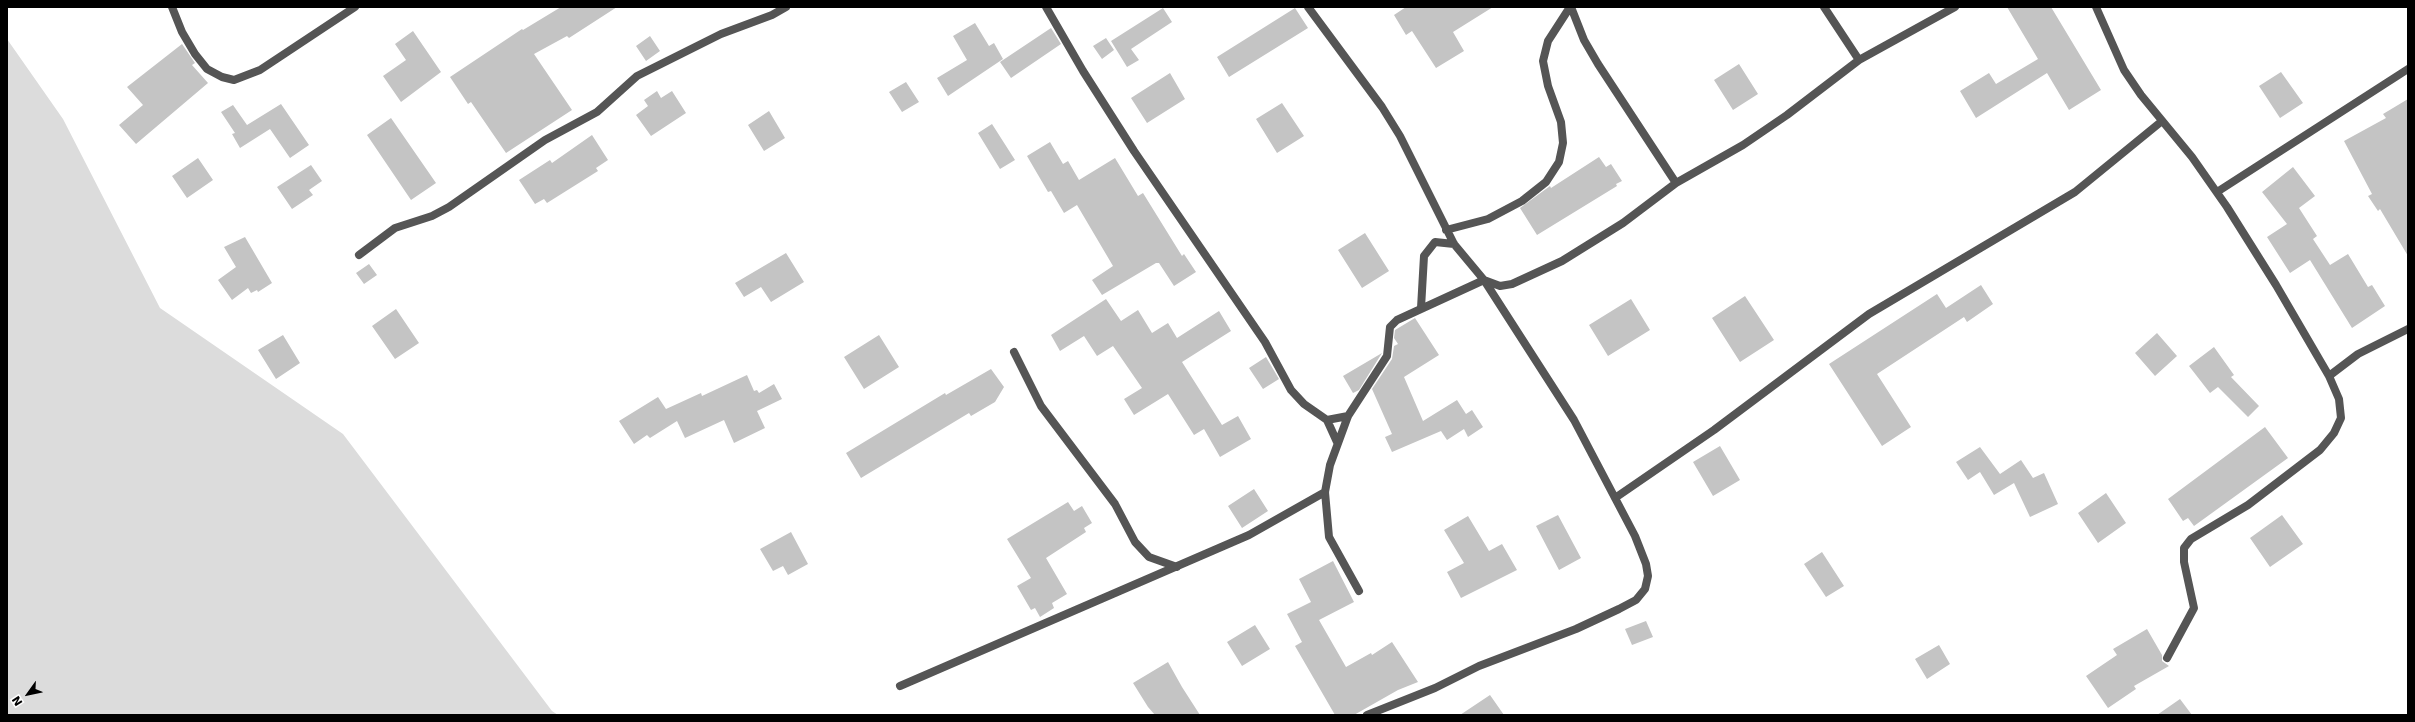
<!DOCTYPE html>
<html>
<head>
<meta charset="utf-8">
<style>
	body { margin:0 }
	#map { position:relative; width:2415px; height:722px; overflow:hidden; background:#fff; font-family:"DejaVu Sans",sans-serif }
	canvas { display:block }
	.frame { position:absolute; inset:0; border:8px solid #000; pointer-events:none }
	.north { position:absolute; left:8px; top:674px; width:40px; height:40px; -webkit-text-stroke:3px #fff; paint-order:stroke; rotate:237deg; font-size:11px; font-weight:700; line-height:16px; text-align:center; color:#000 }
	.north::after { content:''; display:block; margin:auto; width:14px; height:18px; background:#000; clip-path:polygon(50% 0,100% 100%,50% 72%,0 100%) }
</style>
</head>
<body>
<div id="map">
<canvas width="2415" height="722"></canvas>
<div class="frame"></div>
<div class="north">N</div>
</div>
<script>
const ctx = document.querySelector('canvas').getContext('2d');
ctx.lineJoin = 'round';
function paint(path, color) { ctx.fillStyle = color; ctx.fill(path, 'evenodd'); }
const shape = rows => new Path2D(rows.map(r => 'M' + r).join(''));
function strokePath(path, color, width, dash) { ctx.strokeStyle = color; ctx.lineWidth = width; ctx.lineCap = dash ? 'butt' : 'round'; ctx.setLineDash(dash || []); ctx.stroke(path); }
paint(shape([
	[7,39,63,119,160,308,343,434,552,711,558,715,7,715]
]), '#dcdcdc');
paint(shape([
	[561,7,617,7,569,38,567,36,534,54,572,110,506,153,471,102,468,104,450,77,522,29,523,30],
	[1406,7,1493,7,1453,32,1464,51,1436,68,1412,31,1406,35,1394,15],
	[2007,7,2051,7,2101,90,2069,110,2047,73,1976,118,1960,91,1989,73,1996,84,2038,59],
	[1163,8,1172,22,1131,49,1139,60,1127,67,1111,41],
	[1295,8,1308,28,1229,77,1217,57],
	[975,23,989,46,994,43,1003,59,948,96,937,78,967,60,953,36],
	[1051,28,1061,44,1011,78,1000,62],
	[413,31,441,72,401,102,383,76,406,60,395,44],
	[650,36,660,51,646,61,636,46],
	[1106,38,1114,50,1102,59,1093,46],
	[182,44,195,63,192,65,208,83,136,144,119,125,143,105,127,87],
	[1739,64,1758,94,1733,110,1714,80],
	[2281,72,2303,103,2280,118,2259,86],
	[1170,73,1185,99,1147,123,1131,98],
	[906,82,919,102,902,112,889,92],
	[657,91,661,98,672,91,686,113,651,136,636,115,648,106,644,100],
	[2408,99,2408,256,2380,209,2378,211,2368,196,2372,194,2344,141,2386,118,2383,114],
	[1282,103,1304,136,1277,153,1256,119],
	[281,104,309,145,290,158,270,129,240,148,232,134,235,133,221,112,233,105,247,125],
	[769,111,785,138,764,151,748,125],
	[391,118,436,183,411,200,367,135],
	[992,124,1015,160,1000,169,978,133],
	[592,135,608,160,596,168,598,171,547,203,544,199,535,204,519,180,550,160,552,163],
	[1050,142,1063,164,1068,161,1079,180,1115,158,1138,196,1143,193,1182,256,1184,254,1196,272,1174,286,1159,263,1156,263,1102,295,1092,280,1113,266,1077,205,1064,213,1051,191,1048,192,1027,156],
	[1599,157,1606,167,1611,164,1622,181,1616,184,1617,186,1537,235,1520,208,1550,186,1551,188],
	[198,158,213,180,187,198,172,176],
	[311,165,322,181,309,190,313,195,292,209,277,187],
	[2293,167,2315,196,2299,208,2317,236,2313,239,2330,265,2348,254,2368,287,2372,285,2385,306,2352,328,2310,260,2290,273,2267,237,2287,224,2262,192],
	[1365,233,1389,271,1362,288,1338,250],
	[245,237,272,283,258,292,257,290,251,293,248,288,232,300,218,280,236,267,224,247],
	[786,253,804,282,771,302,761,287,744,297,735,283],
	[369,264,377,275,364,284,356,273],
	[1981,285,1993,304,1967,322,1964,317,1877,374,1911,427,1882,446,1829,364,1937,294,1946,308],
	[1745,296,1774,340,1740,362,1712,318],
	[1106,299,1121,321,1138,310,1152,333,1168,323,1177,338,1219,311,1231,331,1182,362,1222,425,1238,416,1251,439,1220,457,1204,429,1194,435,1168,394,1134,415,1124,399,1142,388,1113,346,1097,356,1084,336,1060,351,1051,335],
	[1631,299,1650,330,1608,356,1589,325],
	[396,309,419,343,395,359,372,326],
	[1415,318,1439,355,1404,377,1423,421,1457,400,1466,414,1472,410,1483,427,1468,437,1464,429,1447,440,1441,431,1392,452,1385,437,1392,434,1372,389,1392,359,1394,346,1398,344,1394,338,1395,330],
	[2157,333,2177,356,2155,376,2135,353],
	[283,335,300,363,276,379,258,350],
	[879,335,899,367,864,389,844,357],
	[2214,347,2234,375,2231,377,2259,406,2248,417,2218,387,2210,393,2189,366],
	[1382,353,1359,390,1353,393,1343,376],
	[1266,357,1279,379,1263,389,1249,368],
	[991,369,1004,387,995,402,971,416,969,413,861,478,846,453,945,393,946,395],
	[747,375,754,391,757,390,759,393,774,384,782,399,757,411,765,428,734,443,724,420,685,438,677,421,650,438,647,435,634,444,619,421,658,397,666,409,701,393,702,396],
	[2265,427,2288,458,2194,526,2188,518,2183,521,2168,499],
	[1720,446,1740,480,1713,496,1693,462],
	[1980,447,2000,474,2021,460,2033,478,2044,473,2058,504,2030,517,2014,483,1994,495,1980,472,1968,480,1956,462],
	[1254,489,1268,511,1242,528,1228,506],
	[2106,493,2126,523,2098,543,2078,513],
	[1068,502,1074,511,1082,506,1092,523,1084,528,1086,532,1046,558,1067,594,1052,603,1054,608,1040,617,1035,608,1031,610,1017,586,1031,578,1007,539],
	[1558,515,1581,558,1559,570,1536,526],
	[2282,515,2303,544,2270,567,2250,538],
	[1468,516,1489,551,1502,544,1517,570,1461,598,1447,572,1464,563,1444,530],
	[791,532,808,564,788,575,783,566,773,571,760,549],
	[1822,552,1844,586,1826,597,1804,564],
	[1333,561,1354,602,1319,620,1346,667,1371,653,1372,655,1392,642,1418,682,1398,690,1354,715,1335,715,1295,646,1302,642,1287,614,1311,602,1299,579],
	[1646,621,1653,637,1632,645,1625,629],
	[1255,625,1270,649,1242,666,1227,642],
	[2147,629,2162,655,2162,661,2169,666,2134,686,2136,689,2108,708,2086,676,2117,655,2113,649],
	[1939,645,1950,664,1927,679,1915,659],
	[1168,662,1182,687,1200,715,1155,715,1148,707,1133,683],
	[1490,695,1504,715,1460,715],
	[2180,699,2192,715,2157,715]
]), '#c4c4c4');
strokePath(shape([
	[172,7,182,32,195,54,207,69,222,77,234,80,260,70,355,7],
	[1046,7,1083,71,1134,151,1265,342,1291,390,1304,404,1327,420,1337,442],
	[1308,7,1382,107,1400,136,1454,244,1484,280,1574,420,1635,536,1646,564,1648,576,1645,589,1636,600,1619,609,1576,629,1479,666,1435,688,1367,715],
	[1571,7,1584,40,1598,64,1676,183],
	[1824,7,1859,60],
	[2096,7,2124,70,2141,95,2192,157,2227,207,2276,285,2329,376,2339,399,2341,418,2334,433,2320,450,2248,505,2191,539,2184,548,2184,562,2194,608,2167,658],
	[2217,192,2408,69],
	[1446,230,1488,219,1522,201,1546,182,1559,162,1563,143,1561,122,1548,86,1543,61,1548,41,1570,7],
	[359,255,395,228,432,216,449,207,545,140,597,112,637,76,721,34,772,15,786,7],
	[1421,308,1424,256,1435,242,1454,244],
	[1014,352,1041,406,1115,504,1135,542,1149,557,1177,567],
	[2329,376,2358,354,2408,329],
	[1327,420,1348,416],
	[1615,498,1714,430,1869,314,2075,192,2162,121],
	[1359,591,1329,537,1325,492,1330,465,1348,416,1387,356,1390,327,1397,320,1484,280,1500,286,1512,284,1562,261,1623,223,1676,183,1743,145,1787,115,1859,60,1955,7],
	[900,686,1249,535,1325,492]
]), '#555', 8);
</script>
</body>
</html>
